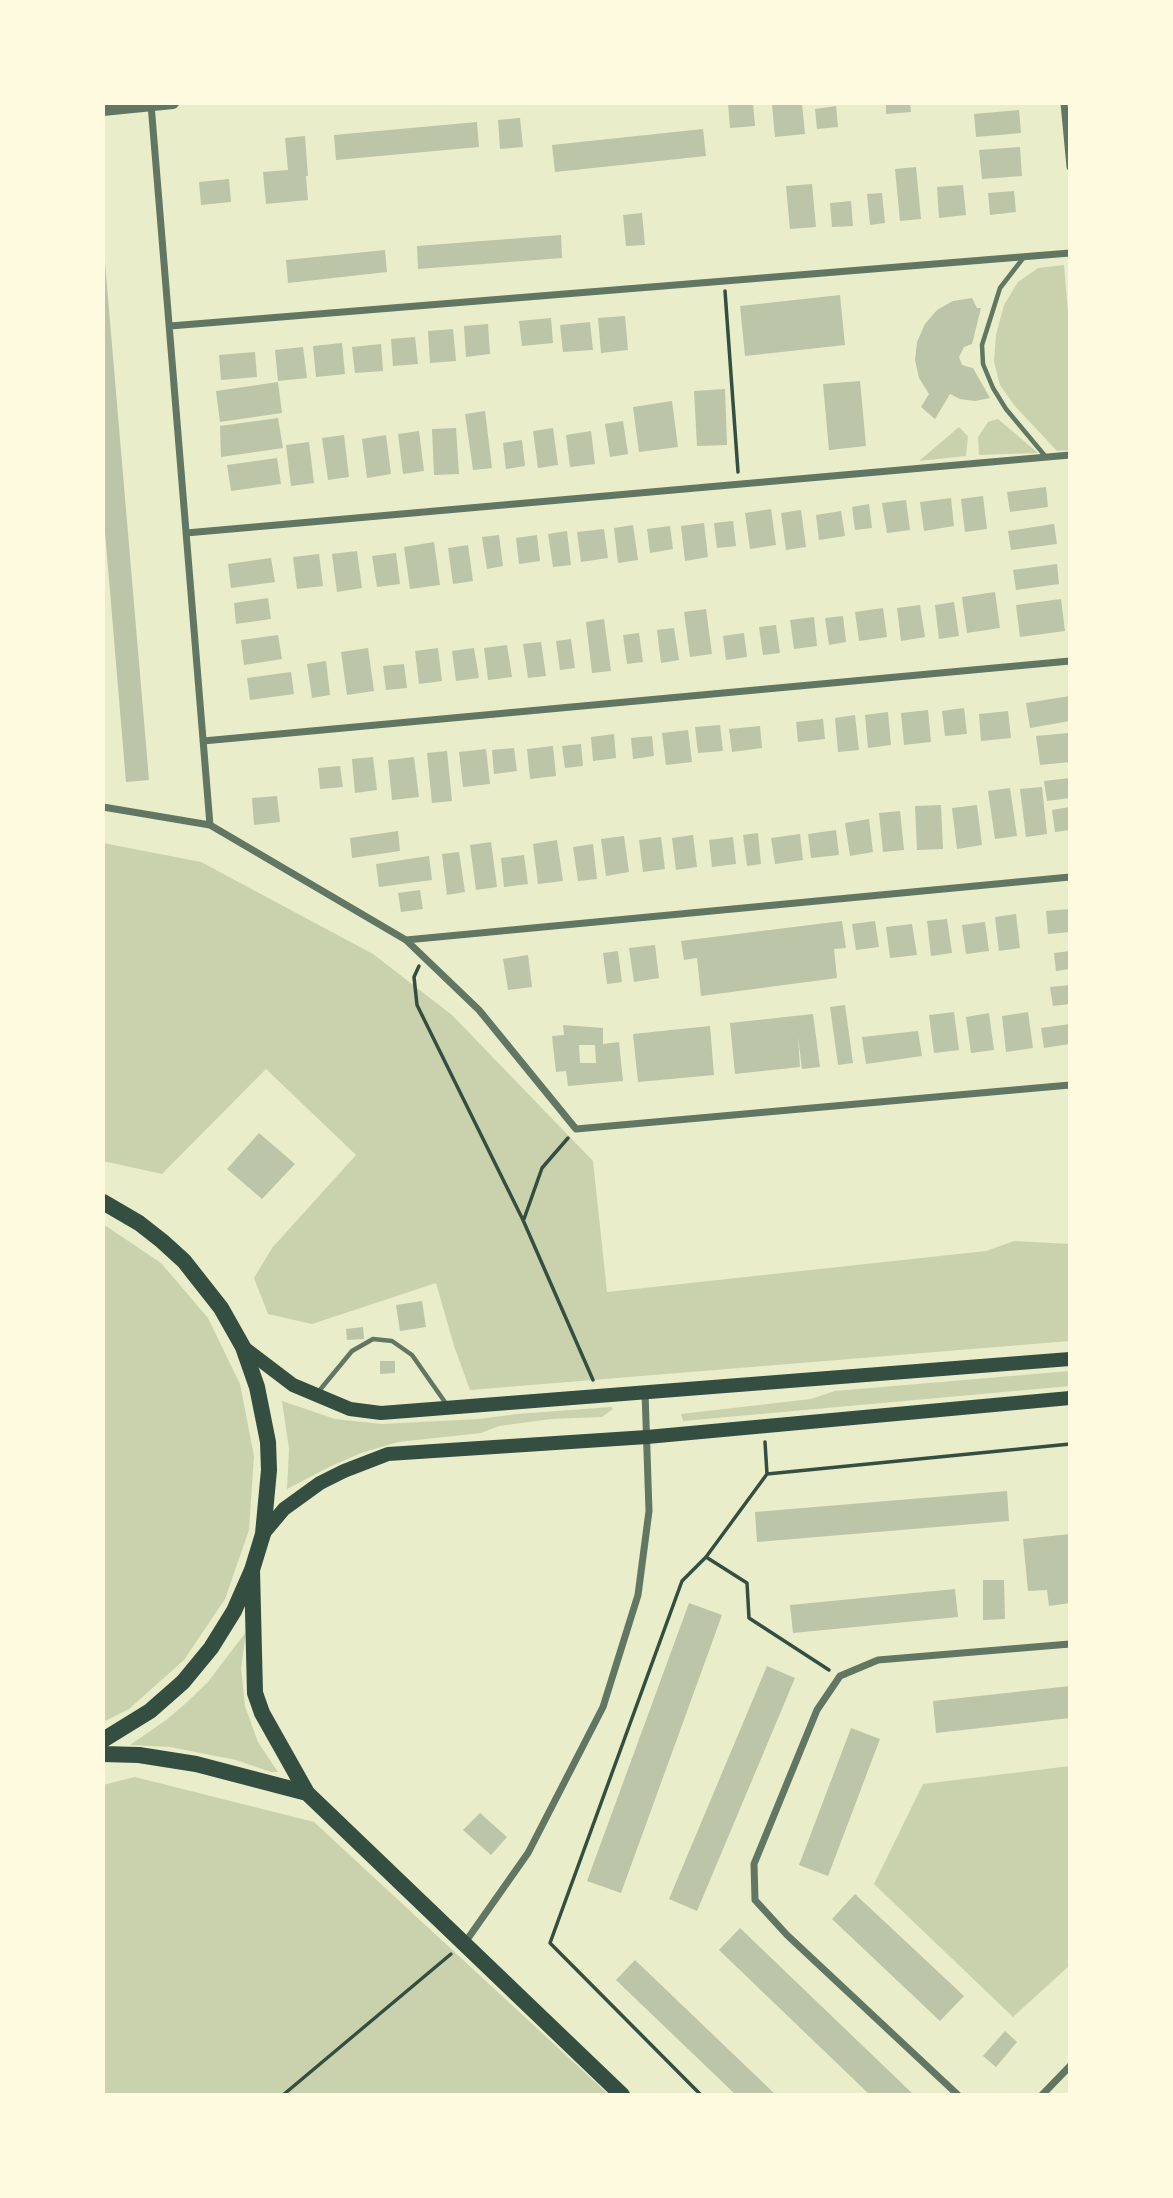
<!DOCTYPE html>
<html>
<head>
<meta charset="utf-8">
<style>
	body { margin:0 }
	#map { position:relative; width:1173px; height:2198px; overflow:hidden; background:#e9edc9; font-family:"DejaVu Sans",sans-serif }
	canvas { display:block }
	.frame { position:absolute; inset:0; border:105px solid #fefae0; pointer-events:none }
</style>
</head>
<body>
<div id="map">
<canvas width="1173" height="2198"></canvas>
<div class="frame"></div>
</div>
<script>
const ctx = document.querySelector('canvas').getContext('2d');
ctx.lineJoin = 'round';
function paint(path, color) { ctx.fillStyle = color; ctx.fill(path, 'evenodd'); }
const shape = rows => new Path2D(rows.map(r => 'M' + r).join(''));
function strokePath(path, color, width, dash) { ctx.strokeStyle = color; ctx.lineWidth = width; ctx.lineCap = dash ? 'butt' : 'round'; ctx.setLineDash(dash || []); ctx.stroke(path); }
paint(shape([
	[1064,265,1070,336,1070,450,1057,451,1014,405,1000,385,994,361,996,335,1004,305,1018,282,1038,268],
	[998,419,1038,453,979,455,978,437,988,422],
	[959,427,968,436,966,456,919,461],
	[103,843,201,862,373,954,452,1015,593,1161,607,1292,986,1251,1014,1241,1070,1244,1070,1341,470,1390,454,1346,436,1283,312,1324,268,1314,254,1278,272,1248,356,1155,266,1069,162,1174,103,1161],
	[103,1224,161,1263,208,1318,240,1384,254,1456,249,1530,225,1599,184,1660,129,1709,103,1722],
	[1070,1371,1070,1386,683,1421,681,1414,811,1399,835,1391],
	[282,1401,335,1419,382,1424,479,1419,517,1414,611,1407,613,1409,602,1417,551,1419,499,1426,481,1433,398,1442,361,1453,329,1467,287,1489,289,1449],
	[246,1632,241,1668,245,1706,258,1742,278,1772,271,1772,236,1760,170,1747,130,1745,166,1720,185,1704,207,1683],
	[1070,1766,1070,1965,1013,2017,874,1884,923,1784],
	[135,1777,314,1822,609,2095,103,2095,103,1785]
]), '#cad2ad');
paint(shape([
	[728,103,753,103,755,126,730,128],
	[802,103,805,134,775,137,772,104],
	[886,103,910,103,911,112,886,114],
	[836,106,838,127,817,129,815,109],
	[1019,110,1021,133,976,137,974,114],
	[520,118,523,147,500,149,498,120],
	[477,122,479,147,336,160,334,135],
	[703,129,706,156,555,172,552,145],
	[305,136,308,176,306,176,308,200,266,204,263,172,288,170,285,138],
	[1020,147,1022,176,982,179,979,150],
	[916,167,921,219,900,221,895,169],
	[229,179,231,202,201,205,199,182],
	[812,184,816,227,790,229,786,186],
	[963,185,966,215,939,218,937,187],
	[1014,191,1016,212,990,215,988,193],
	[882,193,885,223,870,225,867,194],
	[851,201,853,226,832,227,830,203],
	[642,213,645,245,626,246,623,215],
	[561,235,562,258,418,269,417,246],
	[385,250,387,272,288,283,286,260],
	[103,263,105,263,149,780,126,782,103,508],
	[840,295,845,345,745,356,740,306],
	[972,298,977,308,981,308,972,344,964,347,959,357,962,365,973,368,990,398,975,401,960,399,950,394,935,419,921,407,929,394,919,378,915,360,917,342,925,324,937,310,953,301],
	[625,316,628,350,601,353,598,318],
	[551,318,553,343,522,346,519,321],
	[590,322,593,350,563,352,560,325],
	[488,324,490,354,466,357,464,326],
	[453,329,456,361,430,363,428,331],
	[415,337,418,364,393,366,391,339],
	[342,343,345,374,316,377,313,346],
	[381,344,383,371,355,373,352,347],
	[303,347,307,378,278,381,275,350],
	[255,352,257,377,221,380,219,355],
	[860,381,866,446,829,450,823,384],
	[278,382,282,413,220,422,216,391],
	[725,389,727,445,697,446,694,391],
	[672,401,678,447,639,452,633,407],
	[485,411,492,468,473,470,465,414],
	[278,418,283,448,221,457,220,426],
	[623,421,628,454,610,457,605,424],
	[456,428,459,474,434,475,432,429],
	[553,428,558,465,538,468,533,431],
	[419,431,424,471,403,474,398,434],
	[591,431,595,464,570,467,566,435],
	[344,435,349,477,328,480,322,438],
	[386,435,391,474,367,478,362,439],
	[522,440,525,466,506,469,503,443],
	[309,442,314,483,291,486,286,445],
	[277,458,281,484,231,491,227,465],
	[1046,487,1048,507,1010,512,1007,492],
	[983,496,987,529,965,532,961,499],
	[951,498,954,526,924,531,920,502],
	[906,500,910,530,887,533,882,503],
	[869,504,872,528,855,530,852,507],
	[771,509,776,545,750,549,745,513],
	[801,510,806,547,786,550,781,513],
	[841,511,845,536,819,540,816,515],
	[733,521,736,546,717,548,714,523],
	[704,523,708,557,685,561,681,526],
	[1054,524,1057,544,1011,550,1008,531],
	[633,525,638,560,618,563,614,528],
	[670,526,673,549,650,553,647,529],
	[604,529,608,558,581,562,577,532],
	[567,531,571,565,553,567,548,534],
	[499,535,503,566,487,569,482,537],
	[537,535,540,561,519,564,516,538],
	[434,542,440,585,410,589,404,547],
	[468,545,473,581,453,584,448,548],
	[357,551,362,588,337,592,332,554],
	[396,553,400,584,377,587,372,556],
	[319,554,323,586,297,589,293,557],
	[271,558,275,582,231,588,228,564],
	[1057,564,1059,584,1016,590,1013,570],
	[995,592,1000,628,967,633,962,597],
	[268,598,271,619,236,624,234,603],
	[1061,599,1065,631,1020,637,1016,605],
	[954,602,959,636,939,639,935,605],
	[920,605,925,637,901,641,897,608],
	[883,608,887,637,859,641,855,612],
	[706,609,712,654,690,657,684,612],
	[843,616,846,642,829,645,825,618],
	[814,617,817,646,794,649,790,620],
	[604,619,611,671,592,673,586,622],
	[776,625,780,653,763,655,759,627],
	[674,628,679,660,661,663,657,630],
	[639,633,643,662,627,664,623,635],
	[744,633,747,657,726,660,723,636],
	[278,635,282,659,244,665,241,640],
	[571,639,575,668,560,670,556,641],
	[541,642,546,676,528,678,523,644],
	[507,645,512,677,488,680,484,648],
	[368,648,374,691,347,695,341,652],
	[438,648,442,681,419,684,415,651],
	[474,648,479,678,456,681,452,651],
	[326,661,330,695,312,698,307,664],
	[404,664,407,688,386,690,383,666],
	[291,672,294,694,250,700,247,678],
	[1070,696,1070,721,1030,728,1026,703],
	[964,708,967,734,945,736,942,711],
	[928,710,931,742,904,745,901,713],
	[1008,711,1011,738,981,741,979,714],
	[888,712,891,745,868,748,865,715],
	[855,715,859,750,838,752,835,718],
	[823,719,825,739,798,742,796,722],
	[720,725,723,751,698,753,695,727],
	[760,726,762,748,732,752,729,729],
	[688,730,692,762,666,765,662,733],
	[1068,733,1070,762,1040,765,1036,736],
	[614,734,616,758,593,761,591,737],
	[652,736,654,756,633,759,631,738],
	[581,744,583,766,565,768,562,746],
	[553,746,556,776,530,779,527,749],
	[514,748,517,771,494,774,492,750],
	[486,749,490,784,463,787,459,752],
	[447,751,452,801,432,803,427,753],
	[373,757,377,790,355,793,352,759],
	[414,757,419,797,392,800,388,760],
	[340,766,343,787,320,789,318,768],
	[1070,778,1070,798,1047,801,1044,781],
	[1042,787,1047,834,1026,837,1020,789],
	[1010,788,1017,836,995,839,988,791],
	[277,796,280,822,254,825,252,798],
	[941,805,943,849,917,850,915,806],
	[977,805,982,845,957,849,952,808],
	[1070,807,1070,830,1055,832,1052,810],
	[900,811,904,850,883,852,879,813],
	[869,819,873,852,850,856,845,823],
	[836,830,839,855,811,858,808,834],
	[398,831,400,851,352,858,350,838],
	[758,833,761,864,747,866,743,835],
	[800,834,803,860,775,864,771,838],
	[693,835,697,867,676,870,672,838],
	[624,836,629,872,606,876,601,839],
	[661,837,665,869,643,872,639,840],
	[733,837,736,864,712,867,709,840],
	[557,840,563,881,538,884,533,844],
	[491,842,497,887,476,890,470,845],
	[593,844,597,879,578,881,573,847],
	[459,852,465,892,447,895,442,854],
	[524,855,528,884,504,887,501,858],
	[429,856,432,880,379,887,376,864],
	[420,890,423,909,401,912,398,893],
	[1070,909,1070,932,1048,934,1046,911],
	[1016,914,1020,948,999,951,995,917],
	[947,919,952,953,931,956,927,921],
	[842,921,846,948,834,949,837,978,701,996,697,958,684,960,681,941],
	[875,921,879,947,856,950,852,924],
	[985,922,989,951,966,954,962,925],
	[912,924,917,955,890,958,886,927],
	[655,945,659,978,634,982,629,948],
	[618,951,622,982,607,984,603,953],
	[1070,951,1070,969,1056,971,1054,953],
	[528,955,532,987,508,990,503,959],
	[1070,985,1070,1004,1053,1006,1050,987],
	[845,1005,853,1063,838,1065,830,1007],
	[954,1012,959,1050,934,1053,929,1015],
	[1028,1012,1033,1048,1006,1052,1002,1016],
	[989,1013,994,1050,971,1053,966,1017],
	[813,1014,820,1067,802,1069,798,1037,800,1067,735,1074,730,1023],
	[1070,1024,1070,1044,1044,1048,1041,1028],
	[563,1025,603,1028,603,1044,619,1042,623,1081,568,1086,566,1071,556,1072,552,1036,564,1035],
	[579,1045,595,1045,596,1063,580,1063],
	[710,1026,714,1075,638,1082,633,1034],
	[918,1031,922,1056,866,1064,862,1037],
	[259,1133,295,1164,262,1199,227,1169],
	[422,1301,426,1327,400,1331,396,1305],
	[363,1327,364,1339,347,1340,346,1329],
	[380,1361,395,1361,395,1373,380,1374],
	[1007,1491,1009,1521,757,1542,755,1512],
	[1070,1534,1070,1603,1049,1606,1047,1590,1028,1591,1023,1539],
	[983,1580,1004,1580,1005,1619,983,1620],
	[955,1589,958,1617,793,1633,790,1605],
	[689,1603,722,1615,621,1893,587,1881],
	[767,1666,795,1678,697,1911,669,1899],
	[1070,1686,1070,1718,936,1733,933,1701],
	[851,1728,880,1739,828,1876,799,1865],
	[480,1813,507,1837,491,1855,463,1830],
	[855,1894,964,1996,940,2021,832,1919],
	[740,1928,914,2095,870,2095,719,1950],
	[635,1960,776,2095,736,2095,616,1980],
	[1005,2031,1017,2042,996,2067,983,2056]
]), '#bcc5a7');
strokePath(shape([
	[725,291,738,472],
	[419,966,414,977,417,1005,523,1220,593,1380],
	[524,1219,542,1168,568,1138],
	[765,1442,767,1474,706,1557,747,1583,749,1618,829,1670],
	[767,1474,1070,1444],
	[283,2095,451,1954],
	[701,2095,550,1943,682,1581,706,1557]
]), '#344e41', 3.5);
strokePath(shape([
	[1024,257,1000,288,982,345,983,364,993,388,1006,409,1046,457],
	[319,1391,352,1351,373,1339,392,1341,412,1355,447,1405]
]), '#617663', 4.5);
strokePath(shape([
	[1064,103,1070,167],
	[151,104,210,825],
	[170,326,1070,253],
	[186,533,1070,455],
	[203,741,1070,661],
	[103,807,210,825,406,940,479,1010,576,1129,1070,1085],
	[406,940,1070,877],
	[464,1944,528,1853,603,1707,638,1595,649,1511,645,1392],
	[958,2095,787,1935,755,1900,754,1864,817,1710,840,1676,878,1660,1070,1644],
	[1042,2095,1070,2066]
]), '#617663', 7);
strokePath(shape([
	[103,110,173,103]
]), '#617663', 12);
strokePath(shape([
	[243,1347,293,1385,350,1409,381,1413,1070,1359],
	[263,1534,284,1509,320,1483,344,1471,388,1454,647,1437,1070,1398]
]), '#344e41', 14);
strokePath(shape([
	[103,1202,139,1223,162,1241,184,1261,221,1308,243,1347,257,1387,268,1442,269,1470,263,1534,252,1570,234,1611,211,1648,183,1682,150,1711,103,1740],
	[252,1570,255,1693,262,1713,307,1793,622,2095],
	[103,1754,139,1755,196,1764,307,1793]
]), '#344e41', 16);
</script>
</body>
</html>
